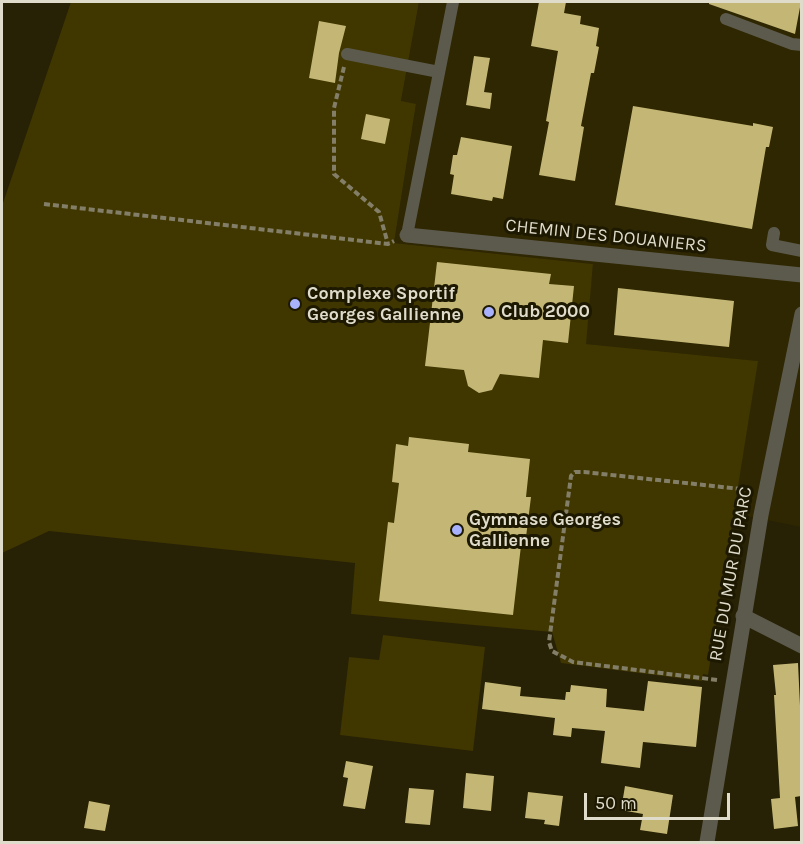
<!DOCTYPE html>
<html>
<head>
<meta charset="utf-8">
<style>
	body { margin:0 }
	#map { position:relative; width:803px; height:844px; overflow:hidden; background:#272105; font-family:Karla,sans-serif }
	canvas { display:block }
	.frame { position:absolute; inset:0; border:3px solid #dfdccc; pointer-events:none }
	.scale { position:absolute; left:584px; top:793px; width:146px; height:27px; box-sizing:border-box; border:3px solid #dfdccc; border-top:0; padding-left:8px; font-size:18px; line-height:21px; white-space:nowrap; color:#dfdccc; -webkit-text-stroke:4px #1d1800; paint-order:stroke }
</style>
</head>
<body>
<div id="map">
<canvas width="803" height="844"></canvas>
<div class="frame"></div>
<div class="scale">50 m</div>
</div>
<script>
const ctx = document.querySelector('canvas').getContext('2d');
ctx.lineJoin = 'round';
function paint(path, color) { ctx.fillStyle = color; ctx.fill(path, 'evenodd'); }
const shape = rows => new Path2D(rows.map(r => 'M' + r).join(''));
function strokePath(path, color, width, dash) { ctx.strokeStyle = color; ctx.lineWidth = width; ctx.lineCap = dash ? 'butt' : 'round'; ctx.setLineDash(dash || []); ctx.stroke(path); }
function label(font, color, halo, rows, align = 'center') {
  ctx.font = font + ' Karla,sans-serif'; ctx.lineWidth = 6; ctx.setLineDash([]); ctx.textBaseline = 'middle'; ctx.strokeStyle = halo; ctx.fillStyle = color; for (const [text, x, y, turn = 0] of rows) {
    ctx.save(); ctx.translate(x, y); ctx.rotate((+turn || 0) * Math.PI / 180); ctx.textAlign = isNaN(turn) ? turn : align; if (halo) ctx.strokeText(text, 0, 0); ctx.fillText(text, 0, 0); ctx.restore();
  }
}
paint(shape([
	[419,2,801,2,801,527,732,513,757,361,585,344,593,264,394,243,416,105,401,102]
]), '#2f2702');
paint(shape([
	[71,2,419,2,401,101,416,104,394,243,593,264,586,344,758,361,708,675,703,674,702,681,561,663,552,632,351,614,355,563,49,531,2,553,2,206],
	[383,635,485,647,473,751,340,735,349,657,379,660]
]), '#403600');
paint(shape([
	[539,2,566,2,564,13,581,16,580,24,599,28,596,46,599,47,594,73,591,73,581,126,584,127,575,181,539,175,549,122,546,121,558,51,531,46],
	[709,2,801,2,795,34,709,4],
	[319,21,346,26,339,53,335,83,309,78],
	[474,56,490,58,484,92,492,93,490,109,466,105],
	[633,106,753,126,753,123,773,127,769,147,766,147,752,229,615,205],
	[366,114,390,119,385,144,361,139],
	[461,137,512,146,503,199,493,197,492,201,451,194,454,175,450,174,453,155,457,155],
	[437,262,551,274,549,284,574,286,568,343,543,340,539,378,500,374,492,390,479,393,468,386,464,370,425,366],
	[618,288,734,301,729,347,614,335],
	[409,437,469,444,468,452,530,459,526,497,531,497,526,537,522,537,513,615,379,601,388,522,394,523,399,483,392,482,396,444,408,446],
	[798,663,801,727,801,796,795,797,798,826,774,829,771,799,780,798,774,695,776,695,773,665],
	[648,681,702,687,696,747,643,742,640,768,601,763,605,731,572,728,571,737,553,735,555,718,482,709,485,682,521,687,520,696,565,700,566,692,570,692,571,685,607,689,606,707,644,711],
	[346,761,373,766,365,809,343,806,348,778,343,777],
	[466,773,494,776,491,811,463,808],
	[625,786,673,795,667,834,640,830,643,814,621,810],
	[409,788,434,790,430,825,405,823],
	[528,792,563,796,559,826,544,824,545,820,525,818],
	[89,801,110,805,105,831,84,828]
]), '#c4b776');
strokePath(shape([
	[344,67,334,108,334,174,379,212,388,244],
	[44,204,388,244,394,241],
	[717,680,573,662,552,651,549,642,571,476,575,472,584,472,750,490]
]), '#837e68', 4, [6, 3]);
strokePath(shape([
	[726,19,792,44,802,45],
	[347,54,439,72],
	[774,233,772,245,802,251],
	[407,235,453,2]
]), '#5c5a4d', 12);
strokePath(shape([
	[407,235,802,275],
	[743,616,802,646]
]), '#5c5a4d', 15);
strokePath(shape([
	[707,842,761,515,802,314]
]), '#5c5a4d', 15);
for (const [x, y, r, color] of [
	[295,304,6,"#a7b1fc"],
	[489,312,6,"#a7b1fc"],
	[457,530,6,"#a7b1fc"]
]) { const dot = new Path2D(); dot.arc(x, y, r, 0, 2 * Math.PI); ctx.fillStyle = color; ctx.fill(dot); strokePath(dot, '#1d1800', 2); }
label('18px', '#dfdccc', '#1d1800', [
	["CHEMIN DES DOUANIERS",606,236,6],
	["RUE DU MUR DU PARC",731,574,-80]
]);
label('bold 18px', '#dfdccc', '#1d1800', [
	["Complexe Sportif",307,294],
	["Georges Gallienne",307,315],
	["Club 2000",501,312],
	["Gymnase Georges",469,520],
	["Gallienne",469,541]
], 'left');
</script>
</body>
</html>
